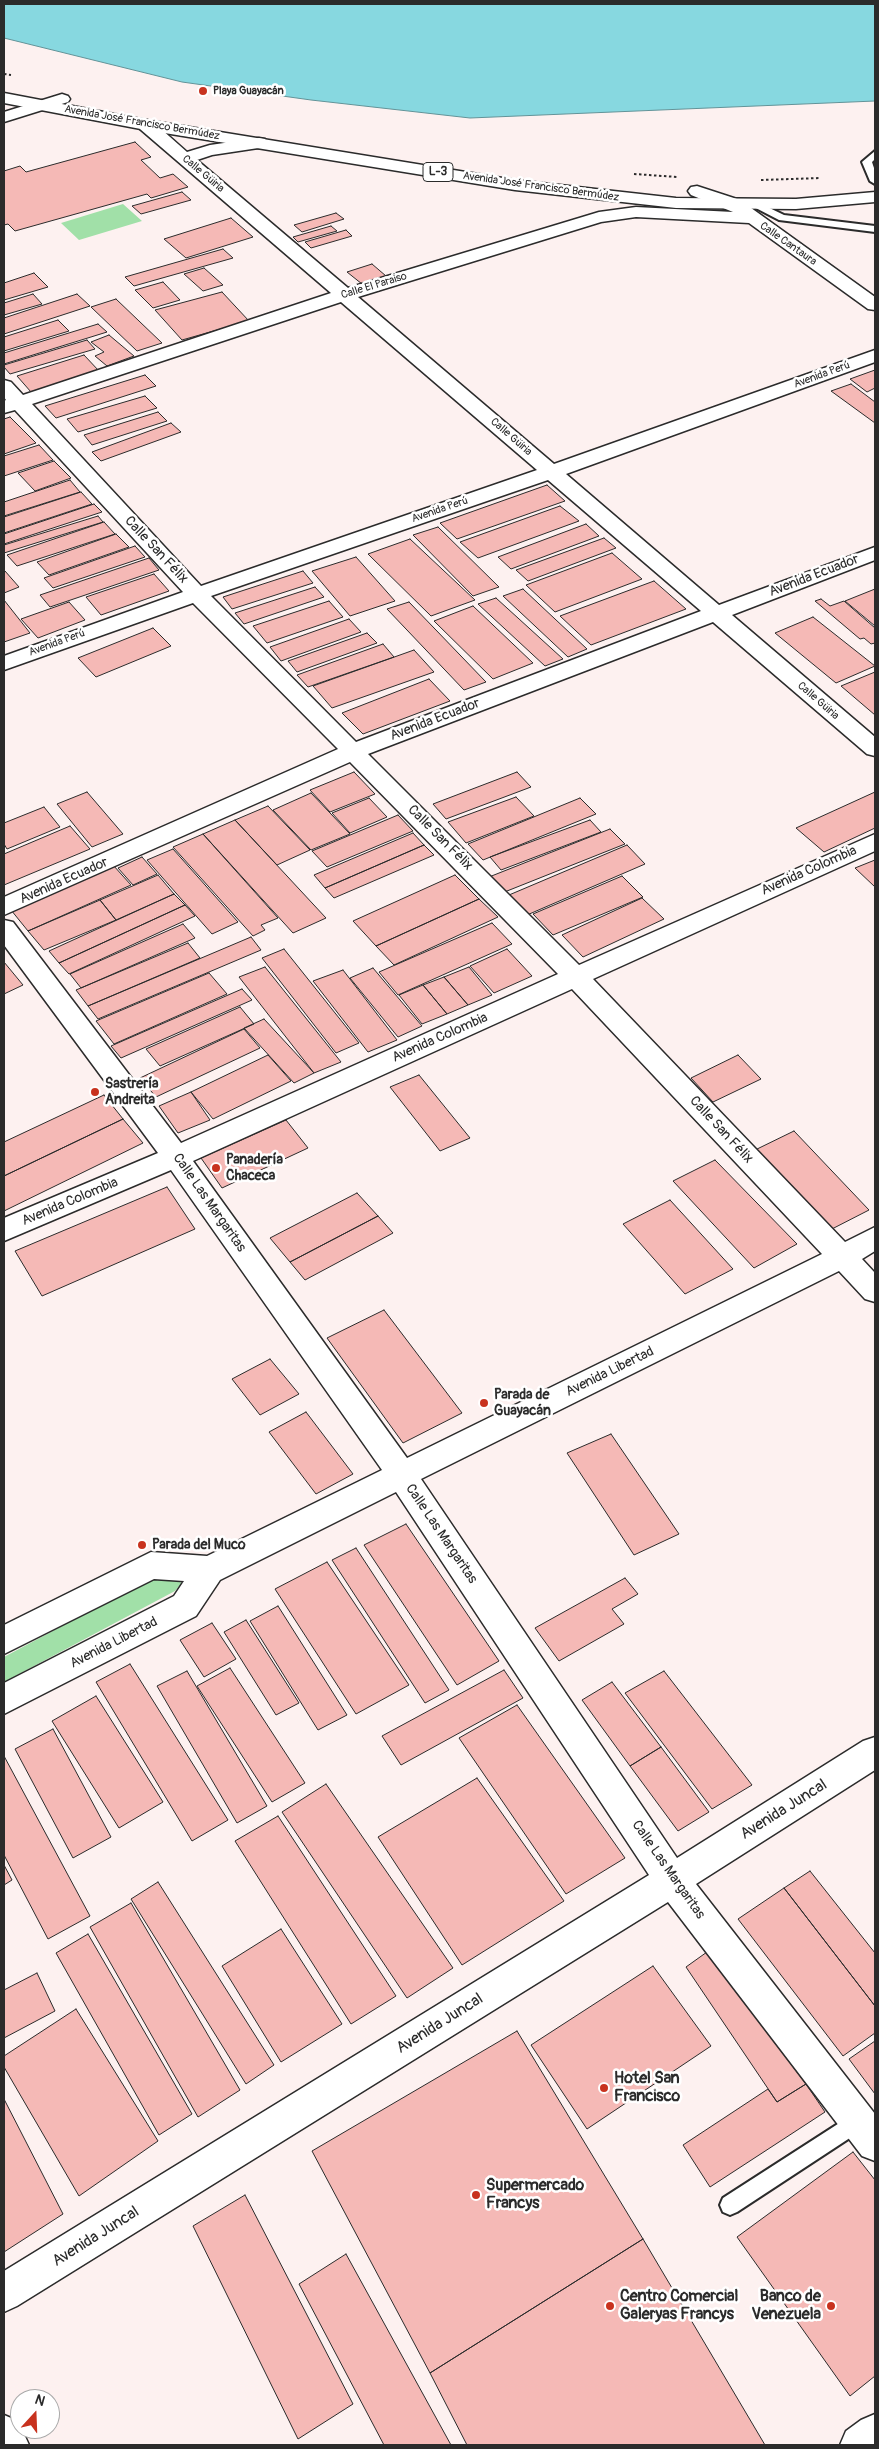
<!DOCTYPE html>
<html>
<head>
<meta charset="utf-8">
<style>
	body { margin:0 }
	#map { position:relative; width:879px; height:2449px; overflow:hidden; background:#fdf1f0; font-family:Pangolin,sans-serif }
	canvas { display:block }
	.frame { position:absolute; inset:0; border:5px solid #2b2b2b; pointer-events:none }
	.north { position:absolute; left:10px; top:2389px; width:50px; height:50px; box-sizing:border-box; background:#fff; border:1px solid #aaa; border-radius:50%; rotate:20deg; font-size:14px; font-weight:700; line-height:20px; text-align:center; color:#2b2b2b }
	.north::after { content:''; display:block; margin:auto; width:18px; height:22px; background:#c8321e; clip-path:polygon(50% 0,100% 100%,50% 72%,0 100%) }
</style>
</head>
<body>
<div id="map">
<canvas width="879" height="2449"></canvas>
<div class="frame"></div>
<div class="north">N</div>
</div>
<script>
const ctx = document.querySelector('canvas').getContext('2d');
ctx.lineJoin = 'round';
function paint(path, color) { ctx.fillStyle = color; ctx.fill(path, 'evenodd'); }
const shape = rows => new Path2D(rows.map(r => 'M' + r).join(''));
function strokePath(path, color, width, dash) { ctx.strokeStyle = color; ctx.lineWidth = width; ctx.lineCap = dash ? 'butt' : 'round'; ctx.setLineDash(dash || []); ctx.stroke(path); }
function label(font, color, halo, rows, align = 'center') {
  ctx.font = font + ' Pangolin,sans-serif'; ctx.lineWidth = 5; ctx.setLineDash([]); ctx.textBaseline = 'middle'; ctx.strokeStyle = halo; ctx.fillStyle = color; for (const [text, x, y, turn = 0] of rows) {
    ctx.save(); ctx.translate(x, y); ctx.rotate((+turn || 0) * Math.PI / 180); ctx.textAlign = isNaN(turn) ? turn : align; if (halo) ctx.strokeText(text, 0, 0); ctx.fillText(text, 0, 0); ctx.restore();
  }
}
paint(shape([
	[123,204,142,221,79,240,61,223],
	[156,1576,180,1576,181,1584,175,1591,4,1682,4,1657]
]), '#a1e0a8');
const water = shape([
	[4,4,875,4,875,101,470,118,311,100,182,82,4,38,4,4]
]);
paint(water, '#87d8e0');
strokePath(water, '#629398', 1);
const building = shape([
	[135,142,151,157,141,160,160,178,173,174,188,187,151,198,147,194,15,231,8,224,4,225,4,171,20,166,26,172,135,142],
	[182,192,191,200,141,214,132,206,182,192],
	[336,213,344,219,302,232,294,225,336,213],
	[231,218,253,237,186,258,164,239,231,218],
	[331,226,337,231,298,242,293,237,331,226],
	[346,230,352,236,311,248,305,242,346,230],
	[223,249,233,258,134,286,125,277,223,249],
	[372,264,386,276,362,284,347,272,372,264],
	[204,268,223,285,203,291,184,274,204,268],
	[34,273,48,287,4,300,4,283,34,273],
	[163,282,180,300,153,308,135,290,163,282],
	[222,292,249,321,182,340,155,310,222,292],
	[33,294,42,304,4,315,4,303,33,294],
	[77,294,90,306,4,334,4,318,77,294],
	[116,299,162,343,137,351,91,307,116,299],
	[58,320,69,331,4,351,4,337,58,320],
	[98,324,107,332,4,364,4,353,98,324],
	[109,335,134,356,107,366,95,356,104,352,91,342,109,335],
	[87,340,95,349,10,374,4,367,4,365,87,340],
	[84,355,99,371,31,392,17,376,84,355],
	[875,370,875,388,867,392,850,379,875,370],
	[145,375,156,386,56,418,45,406,145,375],
	[851,384,875,402,875,423,831,391,851,384],
	[145,396,157,408,78,432,67,419,145,396],
	[158,412,167,421,92,445,84,435,158,412],
	[10,417,36,443,4,454,4,419,10,417],
	[171,423,181,432,101,461,92,452,171,423],
	[39,445,53,460,4,476,4,456,39,445],
	[54,461,71,478,35,491,18,473,54,461],
	[70,480,80,492,4,516,4,502,70,480],
	[547,485,565,501,457,539,440,523,547,485],
	[81,492,92,504,4,533,4,517,81,492],
	[94,504,102,512,4,544,4,534,94,504],
	[560,506,579,521,478,558,460,542,560,506],
	[98,516,103,522,4,553,4,545,98,516],
	[104,522,115,534,17,566,7,555,104,522],
	[586,524,599,536,511,569,498,557,586,524],
	[438,527,499,587,473,596,413,535,438,527],
	[116,534,129,547,49,575,37,562,116,534],
	[604,538,616,548,528,581,516,570,604,538],
	[410,539,475,600,431,616,368,554,410,539],
	[135,546,145,557,53,588,44,578,135,546],
	[612,553,642,579,555,612,526,585,612,553],
	[356,557,395,601,350,616,312,571,356,557],
	[149,558,159,570,50,607,40,595,149,558],
	[4,571,5,571,19,587,4,593,4,571],
	[303,571,313,583,232,609,223,597,303,571],
	[154,574,169,591,101,615,86,597,154,574],
	[654,581,686,609,591,645,560,616,654,581],
	[315,587,324,597,244,624,235,613,315,587],
	[523,589,587,649,568,657,503,596,523,589],
	[875,589,875,626,845,601,875,589],
	[496,598,563,659,545,666,478,604,496,598],
	[821,599,830,606,844,601,875,628,875,643,871,644,864,638,860,639,815,601,821,599],
	[4,600,30,633,4,642,4,600],
	[329,601,343,617,267,643,253,626,329,601],
	[69,602,85,620,38,638,21,619,69,602],
	[409,602,486,682,464,690,387,609,409,602],
	[473,606,533,663,493,679,434,621,473,606],
	[813,617,875,666,836,683,775,633,813,617],
	[349,619,361,632,281,661,270,647,349,619],
	[153,628,171,646,96,677,78,658,153,628],
	[367,633,377,643,297,672,288,661,367,633],
	[383,644,394,657,308,687,297,675,383,644],
	[414,650,434,672,332,708,313,686,414,650],
	[875,672,875,715,841,686,875,672],
	[429,679,450,701,363,734,342,713,429,679],
	[354,772,375,794,330,812,310,790,354,772],
	[517,772,531,787,446,819,433,804,517,772],
	[87,792,123,834,92,847,57,804,87,792],
	[875,792,875,828,824,852,796,828,875,792],
	[311,793,350,834,311,850,273,810,311,793],
	[516,797,534,816,466,843,448,822,516,797],
	[369,798,387,817,350,833,332,813,369,798],
	[580,798,596,814,483,860,468,844,580,798],
	[268,806,310,850,277,865,235,820,268,806],
	[44,807,60,827,7,849,4,844,4,823,44,807],
	[398,815,413,831,327,867,312,851,398,815],
	[235,820,326,918,293,933,203,834,235,820],
	[590,820,601,832,501,870,490,857,590,820],
	[70,826,90,849,4,885,4,854,70,826],
	[610,829,625,844,502,893,489,877,610,829],
	[413,833,424,845,325,888,314,875,413,833],
	[203,834,278,918,261,925,265,930,253,936,173,847,203,834],
	[424,845,434,855,334,898,325,888,424,845],
	[627,845,645,864,527,915,509,895,627,845],
	[173,849,238,922,212,934,147,860,173,849],
	[142,857,157,874,133,885,118,868,142,857],
	[875,860,875,887,855,868,875,860],
	[113,865,131,885,28,931,11,910,113,865],
	[158,875,174,894,116,920,100,900,158,875],
	[455,875,479,899,376,946,353,921,455,875],
	[622,876,643,897,553,935,533,914,622,876],
	[174,894,185,905,59,963,49,951,174,894],
	[642,898,664,919,583,957,562,935,642,898],
	[479,899,498,917,394,965,376,946,479,899],
	[100,900,116,920,44,950,28,931,100,900],
	[185,905,195,916,69,974,59,963,185,905],
	[492,923,512,944,398,995,379,972,492,923],
	[183,924,195,938,81,988,70,974,183,924],
	[251,937,261,950,98,1019,88,1006,251,937],
	[188,943,200,958,88,1006,76,990,188,943],
	[284,949,359,1043,336,1053,262,958,284,949],
	[507,949,532,976,494,993,470,966,507,949],
	[4,962,23,985,4,994,4,962],
	[265,967,341,1062,314,1073,239,977,265,967],
	[469,967,492,995,468,1005,444,977,469,967],
	[373,968,422,1026,398,1037,350,978,373,968],
	[343,970,397,1040,368,1052,313,981,343,970],
	[209,973,227,994,114,1044,96,1021,209,973],
	[444,977,468,1005,447,1014,423,985,444,977],
	[423,985,447,1014,422,1024,399,995,423,985],
	[242,989,252,1000,121,1058,111,1046,242,989],
	[240,1007,254,1024,160,1066,146,1049,240,1007],
	[264,1019,314,1073,294,1083,244,1028,264,1019],
	[244,1029,260,1048,156,1097,140,1078,244,1029],
	[268,1055,291,1081,213,1119,191,1092,268,1055],
	[738,1055,761,1079,713,1102,691,1078,738,1055],
	[419,1075,470,1138,440,1151,390,1087,419,1075],
	[191,1092,210,1120,178,1133,159,1106,191,1092],
	[104,1095,123,1119,4,1176,4,1142,104,1095],
	[123,1119,143,1143,4,1211,4,1176,123,1119],
	[286,1120,308,1148,222,1188,201,1158,286,1120],
	[794,1131,869,1210,828,1231,753,1151,794,1131],
	[715,1160,797,1244,754,1268,673,1181,715,1160],
	[167,1187,195,1229,42,1296,15,1251,167,1187],
	[357,1193,378,1216,290,1262,270,1238,357,1193],
	[670,1200,733,1269,685,1294,623,1224,670,1200],
	[378,1216,393,1233,305,1280,290,1262,378,1216],
	[384,1310,462,1413,403,1443,327,1338,384,1310],
	[270,1359,299,1394,260,1415,232,1379,270,1359],
	[306,1412,353,1474,316,1494,269,1432,306,1412],
	[611,1434,679,1534,634,1555,567,1453,611,1434],
	[406,1524,499,1661,457,1685,364,1545,406,1524],
	[356,1548,449,1690,425,1703,332,1560,356,1548],
	[327,1562,409,1685,356,1714,275,1589,327,1562],
	[625,1578,638,1594,612,1609,624,1624,559,1661,535,1628,625,1578],
	[278,1606,347,1715,318,1730,250,1621,278,1606],
	[246,1620,299,1703,276,1715,224,1632,246,1620],
	[212,1623,236,1659,204,1677,180,1640,212,1623],
	[130,1664,228,1820,192,1841,96,1682,130,1664],
	[230,1668,305,1783,272,1802,197,1686,230,1668],
	[504,1670,523,1698,401,1765,382,1736,504,1670],
	[187,1671,267,1806,237,1823,157,1686,187,1671],
	[664,1671,752,1785,712,1809,625,1693,664,1671],
	[612,1682,661,1747,630,1766,582,1700,612,1682],
	[96,1696,163,1802,119,1828,52,1721,96,1696],
	[517,1705,625,1858,566,1894,459,1738,517,1705],
	[53,1729,111,1837,73,1858,15,1749,53,1729],
	[661,1747,709,1812,678,1831,630,1766,661,1747],
	[4,1756,90,1916,48,1939,4,1855,4,1756],
	[477,1778,564,1901,462,1965,378,1837,477,1778],
	[326,1784,453,1968,407,1998,282,1812,326,1784],
	[278,1816,396,1996,351,2024,235,1841,278,1816],
	[4,1865,12,1880,4,1885,4,1865],
	[810,1871,875,1953,875,2006,784,1888,810,1871],
	[158,1882,274,2065,246,2084,131,1899,158,1882],
	[784,1888,875,2006,875,2033,843,2056,738,1919,784,1888],
	[131,1903,240,2090,198,2117,90,1927,131,1903],
	[281,1929,342,2024,281,2062,222,1966,281,1929],
	[88,1934,192,2114,159,2135,56,1953,88,1934],
	[707,1952,806,2084,777,2102,686,1967,707,1952],
	[653,1966,711,2046,587,2129,531,2045,653,1966],
	[37,1973,55,2011,4,2038,4,1990,37,1973],
	[76,2009,158,2141,79,2196,4,2067,4,2056,76,2009],
	[517,2031,643,2239,430,2373,312,2151,517,2031],
	[875,2041,875,2094,849,2059,875,2041],
	[806,2084,825,2112,710,2187,683,2145,768,2089,777,2102,806,2084],
	[4,2099,63,2214,4,2252,4,2099],
	[853,2152,875,2180,875,2376,850,2396,737,2237,853,2152],
	[245,2195,353,2404,298,2439,193,2226,245,2195],
	[643,2239,765,2445,467,2445,430,2373,643,2239],
	[346,2254,451,2445,384,2445,299,2284,346,2254]
]);
paint(building, '#f5b9b6');
strokePath(building, '#2b2b2b', 1);
const lane = shape([
	[875,151,875,159,872,162,875,171,875,184,870,181,862,162,875,151],
	[755,201,784,215,875,226,875,232,779,220,752,206,752,202,755,201],
	[858,2111,865,2114,868,2121,865,2128,737,2212,730,2215,723,2212,720,2205,723,2198,858,2111]
]);
const street = shape([
	[62,94,68,96,70,99,68,102,4,122,4,112,62,94],
	[146,120,152,121,187,152,210,145,259,138,265,139,267,143,265,147,212,155,197,160,348,288,599,212,636,207,733,212,691,195,688,191,691,187,697,186,740,200,875,297,875,310,868,309,749,223,636,217,601,222,358,297,554,464,875,350,875,362,566,474,719,605,875,547,875,560,732,615,875,737,875,756,867,754,713,622,368,754,579,965,875,834,875,851,593,979,845,1242,875,1227,875,1251,862,1259,875,1273,875,1302,865,1299,839,1271,421,1479,677,1858,863,1741,875,1737,875,1770,696,1884,875,2114,875,2161,862,2156,668,1902,17,2306,4,2312,4,2271,649,1875,396,1492,220,1580,196,1616,4,1714,4,1683,174,1596,184,1581,154,1579,4,1654,4,1625,151,1552,207,1556,382,1470,171,1170,4,1241,4,1218,158,1153,4,945,4,920,13,922,181,1143,558,974,350,762,4,915,4,897,338,749,193,603,4,670,4,656,183,592,15,410,4,413,4,401,6,400,4,397,4,380,11,382,23,395,331,293,140,129,138,125,140,121,146,120],
	[341,302,537,470,201,586,32,404,341,302],
	[548,480,701,611,356,742,211,596,548,480],
	[572,989,822,1254,407,1458,193,1161,572,989],
	[875,2414,875,2445,840,2445,846,2431,861,2420,875,2414],
	[4,2415,18,2421,29,2445,4,2445,4,2415]
]);
const primary = shape([
	[4,93,146,120,515,180,676,198,796,199,875,192,875,202,796,209,676,208,515,190,146,130,4,103,4,93]
]);
strokePath(lane, '#2b2b2b', 4);
strokePath(street, '#2b2b2b', 3);
strokePath(primary, '#2b2b2b', 3);
strokePath(shape([
	[4,74,11,75],
	[634,174,677,177],
	[761,180,820,178]
]), '#2b2b2b', 2, [2.5, 2.5]);
paint(lane, '#fff');
paint(street, '#fff');
paint(primary, '#fff');
for (const [x, y, r, color] of [
	[203,91,5,"#c8321e"],
	[95,1092,5,"#c8321e"],
	[216,1168,5,"#c8321e"],
	[484,1403,5,"#c8321e"],
	[142,1545,5,"#c8321e"],
	[604,2088,5,"#c8321e"],
	[476,2195,5,"#c8321e"],
	[610,2306,5,"#c8321e"],
	[831,2306,5,"#c8321e"]
]) { const dot = new Path2D(); dot.arc(x, y, r, 0, 2 * Math.PI); ctx.fillStyle = color; ctx.fill(dot); strokePath(dot, '#fff', 2); }
label('bold 11px', '#2b2b2b', '#fff', [
	["Playa Guayacán",213,91]
], 'left');
label('11px', '#2b2b2b', '#fff', [
	["Avenida José Francisco Bermúdez",142,123,10],
	["Calle Güiria",203,174,40],
	["Avenida José Francisco Bermúdez",541,187,8],
	["Calle Cantaura",788,244,35],
	["Calle El Paraiso",374,286,-17],
	["Avenida Perú",822,375,-20],
	["Calle Güiria",511,437,41],
	["Avenida Perú",440,510,-19],
	["Avenida Perú",57,643,-20],
	["Calle Güiria",818,701,41]
]);
for (const [x, y, w] of [
	[438,172,30]
]) { const box = new Path2D(); box.roundRect(x - w / 2, y - 9.5, w, 19, 4); ctx.fillStyle = '#fff'; ctx.fill(box); strokePath(box, '#2b2b2b', 1); }
label('bold 12px', '#2b2b2b', null, [
	["L-3",438,172]
]);
label('14px', '#2b2b2b', '#fff', [
	["Calle San Félix",156,550,47],
	["Avenida Ecuador",814,576,-21],
	["Avenida Ecuador",435,720,-21],
	["Calle San Félix",440,838,45],
	["Avenida Colombia",809,871,-24],
	["Avenida Ecuador",64,881,-24],
	["Avenida Colombia",440,1038,-24],
	["Calle San Félix",721,1130,47],
	["Avenida Colombia",70,1202,-23],
	["Calle Las Margaritas",209,1203,55],
	["Avenida Libertad",610,1372,-26],
	["Calle Las Margaritas",441,1534,56],
	["Avenida Libertad",114,1643,-27],
	["Calle Las Margaritas",668,1870,55]
]);
label('bold 14px', '#2b2b2b', '#fff', [
	["Sastrería",105,1084],
	["Andreita",105,1100],
	["Panadería",226,1160],
	["Chaceca",226,1176],
	["Parada de",494,1395],
	["Guayacán",494,1411],
	["Parada del Muco",152,1545]
], 'left');
label('16px', '#2b2b2b', '#fff', [
	["Avenida Juncal",784,1810,-32],
	["Avenida Juncal",440,2024,-32],
	["Avenida Juncal",96,2237,-32]
]);
label('bold 16px', '#2b2b2b', '#fff', [
	["Hotel San",614,2079],
	["Francisco",614,2097],
	["Supermercado",486,2186],
	["Francys",486,2204],
	["Centro Comercial",620,2297],
	["Galeryas Francys",620,2315],
	["Banco de",821,2297,"right"],
	["Venezuela",821,2315,"right"]
], 'left');
</script>
</body>
</html>
